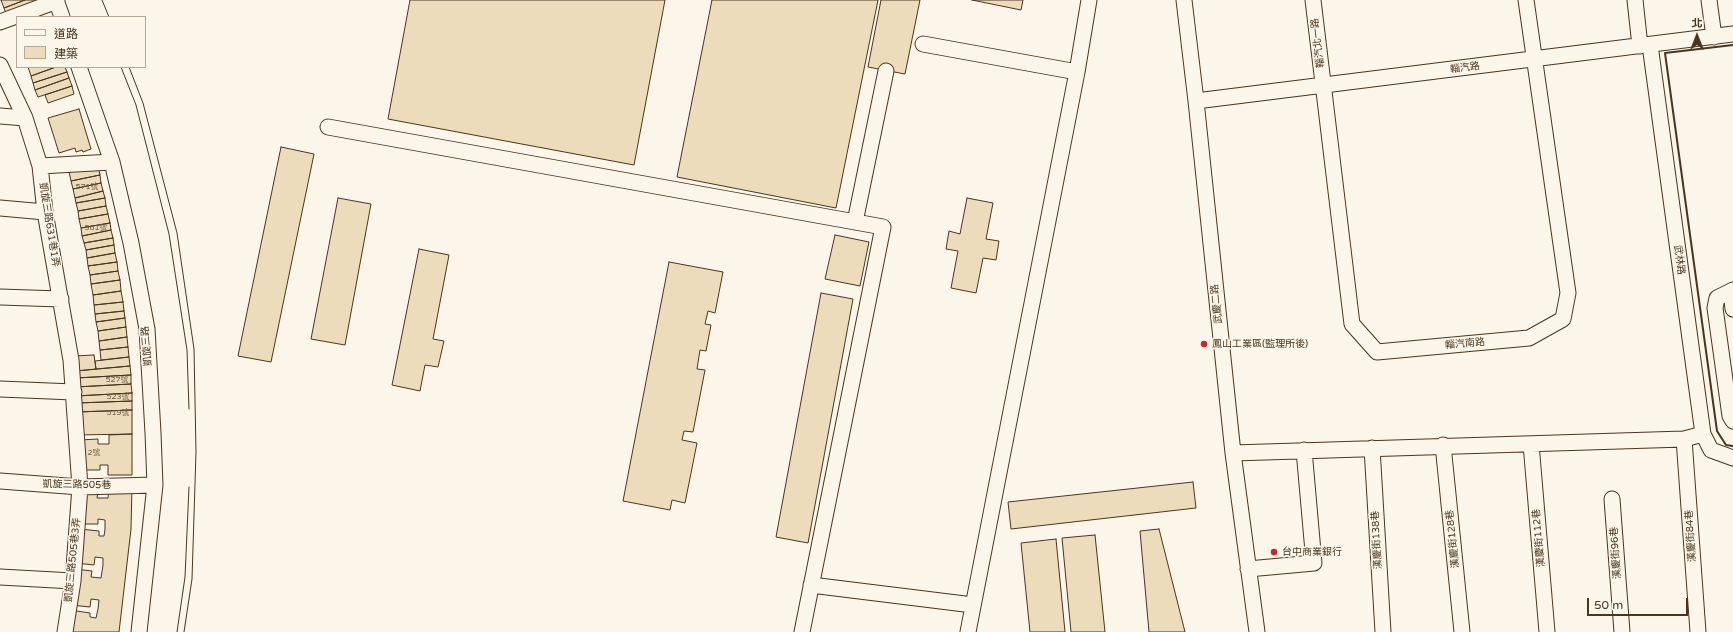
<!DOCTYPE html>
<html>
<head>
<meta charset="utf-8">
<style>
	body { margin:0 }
	#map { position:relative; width:1733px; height:632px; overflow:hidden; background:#fbf6e9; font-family:"Varela Round","Noto Sans TC",sans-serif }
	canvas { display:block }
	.legend { position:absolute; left:16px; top:16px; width:130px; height:52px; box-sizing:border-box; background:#fbf6e9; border:1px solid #b4a999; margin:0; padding:5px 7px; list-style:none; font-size:12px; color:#4a3520 }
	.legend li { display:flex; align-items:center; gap:8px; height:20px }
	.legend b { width:20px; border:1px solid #b4a999 }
	.north { position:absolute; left:1677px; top:16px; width:40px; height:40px; -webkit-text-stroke:3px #fbf6e9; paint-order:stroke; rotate:0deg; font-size:11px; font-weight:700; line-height:16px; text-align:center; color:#4a3520 }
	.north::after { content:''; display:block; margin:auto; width:14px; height:18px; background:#4a3520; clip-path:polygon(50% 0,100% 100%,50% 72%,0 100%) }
	.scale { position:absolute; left:1587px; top:598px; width:101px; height:18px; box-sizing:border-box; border:2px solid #4a3520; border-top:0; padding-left:5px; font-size:12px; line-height:14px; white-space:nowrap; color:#4a3520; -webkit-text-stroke:3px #fbf6e9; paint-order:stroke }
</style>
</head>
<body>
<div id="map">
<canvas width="1733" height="632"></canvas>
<ul class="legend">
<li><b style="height:5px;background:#fbf6e9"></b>道路</li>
<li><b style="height:11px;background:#ecdcbc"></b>建築</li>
</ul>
<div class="north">北</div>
<div class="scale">50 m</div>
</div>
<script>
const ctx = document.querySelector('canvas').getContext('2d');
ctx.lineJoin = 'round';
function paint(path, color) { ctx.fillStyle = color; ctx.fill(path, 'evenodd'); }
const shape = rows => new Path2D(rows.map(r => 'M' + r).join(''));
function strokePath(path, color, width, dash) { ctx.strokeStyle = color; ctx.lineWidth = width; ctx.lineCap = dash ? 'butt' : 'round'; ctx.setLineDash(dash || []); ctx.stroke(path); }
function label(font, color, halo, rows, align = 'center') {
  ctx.font = font + ' "Varela Round","Noto Sans TC",sans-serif'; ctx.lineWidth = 3; ctx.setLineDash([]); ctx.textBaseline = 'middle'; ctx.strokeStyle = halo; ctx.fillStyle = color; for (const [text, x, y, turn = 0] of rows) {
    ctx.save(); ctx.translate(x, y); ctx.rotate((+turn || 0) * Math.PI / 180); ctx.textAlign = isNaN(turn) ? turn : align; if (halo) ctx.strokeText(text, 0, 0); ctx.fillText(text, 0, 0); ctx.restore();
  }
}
const building = shape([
	[1,0,25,0,4,8,1,0],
	[25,0,40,0,7,16,4,8,25,0],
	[410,0,665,0,634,165,388,119,410,0],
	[712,0,878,0,836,208,677,177,712,0],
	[881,0,920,0,905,74,868,67,881,0],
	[972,0,1023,0,1021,10,972,0],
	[28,67,56,67,31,76,28,67],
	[56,67,65,67,67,72,33,83,31,76,56,67],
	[67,72,69,78,35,90,33,83,67,72],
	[69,78,72,86,38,97,35,90,69,78],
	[72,86,74,94,48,103,45,95,72,86],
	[79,109,91,149,83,152,82,150,76,152,75,148,59,153,48,118,79,109],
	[281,147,314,154,271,362,238,356,281,147],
	[98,165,100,175,71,181,69,172,98,165],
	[100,175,101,183,73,189,71,181,100,175],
	[101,183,103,191,75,198,73,189,101,183],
	[103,191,105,198,76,203,75,198,103,191],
	[105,198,106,206,78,211,76,203,105,198],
	[338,198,371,204,345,345,311,339,338,198],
	[967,198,993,203,986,239,999,241,996,260,983,258,976,293,951,288,958,251,946,249,949,231,960,234,967,198],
	[106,206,108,214,79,219,78,211,106,206],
	[108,214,110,223,81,228,79,219,108,214],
	[110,223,111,230,82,236,81,228,110,223],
	[111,230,113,238,84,243,82,236,111,230],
	[835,235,869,242,860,286,825,279,835,235],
	[113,238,114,245,86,250,84,243,113,238],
	[114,245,115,253,87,258,86,250,114,245],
	[419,249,449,255,433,339,444,341,438,367,425,365,420,391,392,385,419,249],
	[115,253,117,262,88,266,87,258,115,253],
	[117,262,118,271,90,275,88,266,117,262],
	[669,262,723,272,715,313,708,311,705,324,711,325,706,351,700,350,697,369,705,370,693,432,684,431,682,440,697,443,685,503,672,500,670,510,623,501,669,262],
	[118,271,120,280,91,284,90,275,118,271],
	[120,280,121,291,93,295,91,284,120,280],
	[121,291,123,302,94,305,93,295,121,291],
	[821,293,853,299,808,543,776,537,821,293],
	[123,302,124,311,95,314,94,305,123,302],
	[124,311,125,318,96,322,95,314,124,311],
	[125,318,126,327,98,331,96,322,125,318],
	[126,327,127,337,99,341,98,331,126,327],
	[127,337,128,347,100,350,99,341,127,337],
	[128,347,129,357,101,360,100,350,128,347],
	[94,355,96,369,76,371,74,356,94,355],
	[129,357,130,366,96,369,95,361,129,357],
	[130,366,131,375,76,378,76,371,130,366],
	[131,375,131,384,76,387,76,378,131,375],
	[131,384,132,393,76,396,76,387,131,384],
	[132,393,132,401,77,403,76,396,132,393],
	[132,401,132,410,77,412,77,403,132,401],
	[132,410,132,434,77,435,77,412,132,410],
	[132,434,132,475,108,475,108,465,100,465,100,470,80,470,80,440,98,439,98,444,109,444,109,435,132,434],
	[1193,482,1196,508,1011,529,1008,502,1193,482],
	[109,487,132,487,131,529,119,632,67,632,70,610,90,613,90,617,96,618,98,609,99,600,91,599,90,607,71,605,75,569,92,571,91,577,101,578,103,565,103,558,95,557,94,565,76,563,80,529,99,531,99,536,104,536,105,529,105,520,98,519,98,524,81,524,81,492,98,492,97,498,108,498,109,487],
	[1159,529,1185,632,1149,632,1140,531,1159,529],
	[1095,535,1105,632,1071,632,1062,538,1095,535],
	[1056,539,1065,632,1030,632,1021,543,1056,539]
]);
paint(building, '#ecdcbc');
strokePath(building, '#4a3520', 1);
const minor = shape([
	[56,0,62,17],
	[1184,0,1196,101,1233,453,1257,632],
	[1313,0,1352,324,1377,352,1529,338,1563,319,1568,293,1526,0],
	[1635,0,1640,46],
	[1709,0,1714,37],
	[0,22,57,1],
	[923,44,1077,72],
	[1650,45,1703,434,1711,450,1733,458],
	[0,65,25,118,40,166,45,212,71,360,80,487,73,581,65,632],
	[79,67,112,162,131,243,147,329,153,433,155,485,139,632],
	[1196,101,1733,34],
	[0,116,25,118],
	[328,127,883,227,802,632],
	[40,166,112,162],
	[0,208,45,212],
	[855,222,886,71],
	[1733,290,1717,298,1715,308,1730,416,1733,421],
	[1731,291,1733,309],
	[0,297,61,299],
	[0,389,74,392],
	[1684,439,1698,632],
	[1531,444,1547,632],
	[1443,445,1462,632],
	[1372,448,1383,632],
	[1233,453,1684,439,1703,434],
	[0,481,80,487,155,485],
	[1612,499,1622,632],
	[1248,569,1314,563,1304,450],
	[0,577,73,581],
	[811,585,973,605],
	[968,632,1077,72,1089,0]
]);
strokePath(minor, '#4a3520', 17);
strokePath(minor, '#fbf6e9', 15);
strokePath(shape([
	[102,0,109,17],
	[121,67,136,105,169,234,187,350,189,409],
	[129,67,143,103,177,233,194,349,196,452,192,579,184,632],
	[177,632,185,577,189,487]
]), '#4a3520', 1);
strokePath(shape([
	[1733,45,1665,53,1717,431,1726,445,1733,446]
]), '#4a3520', 2);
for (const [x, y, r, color] of [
	[1204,344,4,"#c62828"],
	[1274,552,4,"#c62828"]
]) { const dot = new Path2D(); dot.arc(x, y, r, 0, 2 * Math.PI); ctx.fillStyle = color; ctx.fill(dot); strokePath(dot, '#fbf6e9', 1.5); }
label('8px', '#725f47', null, [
	["571號",87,187],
	["561號",96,228],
	["527號",117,380],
	["523號",118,397],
	["519號",118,413],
	["2號",94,453]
]);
label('10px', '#4a3520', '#fbf6e9', [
	["輜汽北一路",1318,43,-97],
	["輜汽路",1465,68,-7],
	["凱旋三路631巷1弄",49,225,81],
	["武林路",1679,260,82],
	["武慶二路",1217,304,-96],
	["輜汽南路",1465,344,-5],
	["凱旋三路",147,346,-95],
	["凱旋三路505巷",77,485,1],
	["漢慶街84巷",1691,536,-94],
	["漢慶街112巷",1539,538,-95],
	["漢慶街128巷",1453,539,-96],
	["漢慶街138巷",1377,540,-93],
	["漢慶街96巷",1616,553,-94],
	["凱旋三路505巷3弄",73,560,-84]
]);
label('10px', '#4a3520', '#fbf6e9', [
	["鳳山工業區(監理所後)",1212,344],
	["台中商業銀行",1282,552]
], 'left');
</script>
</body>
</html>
